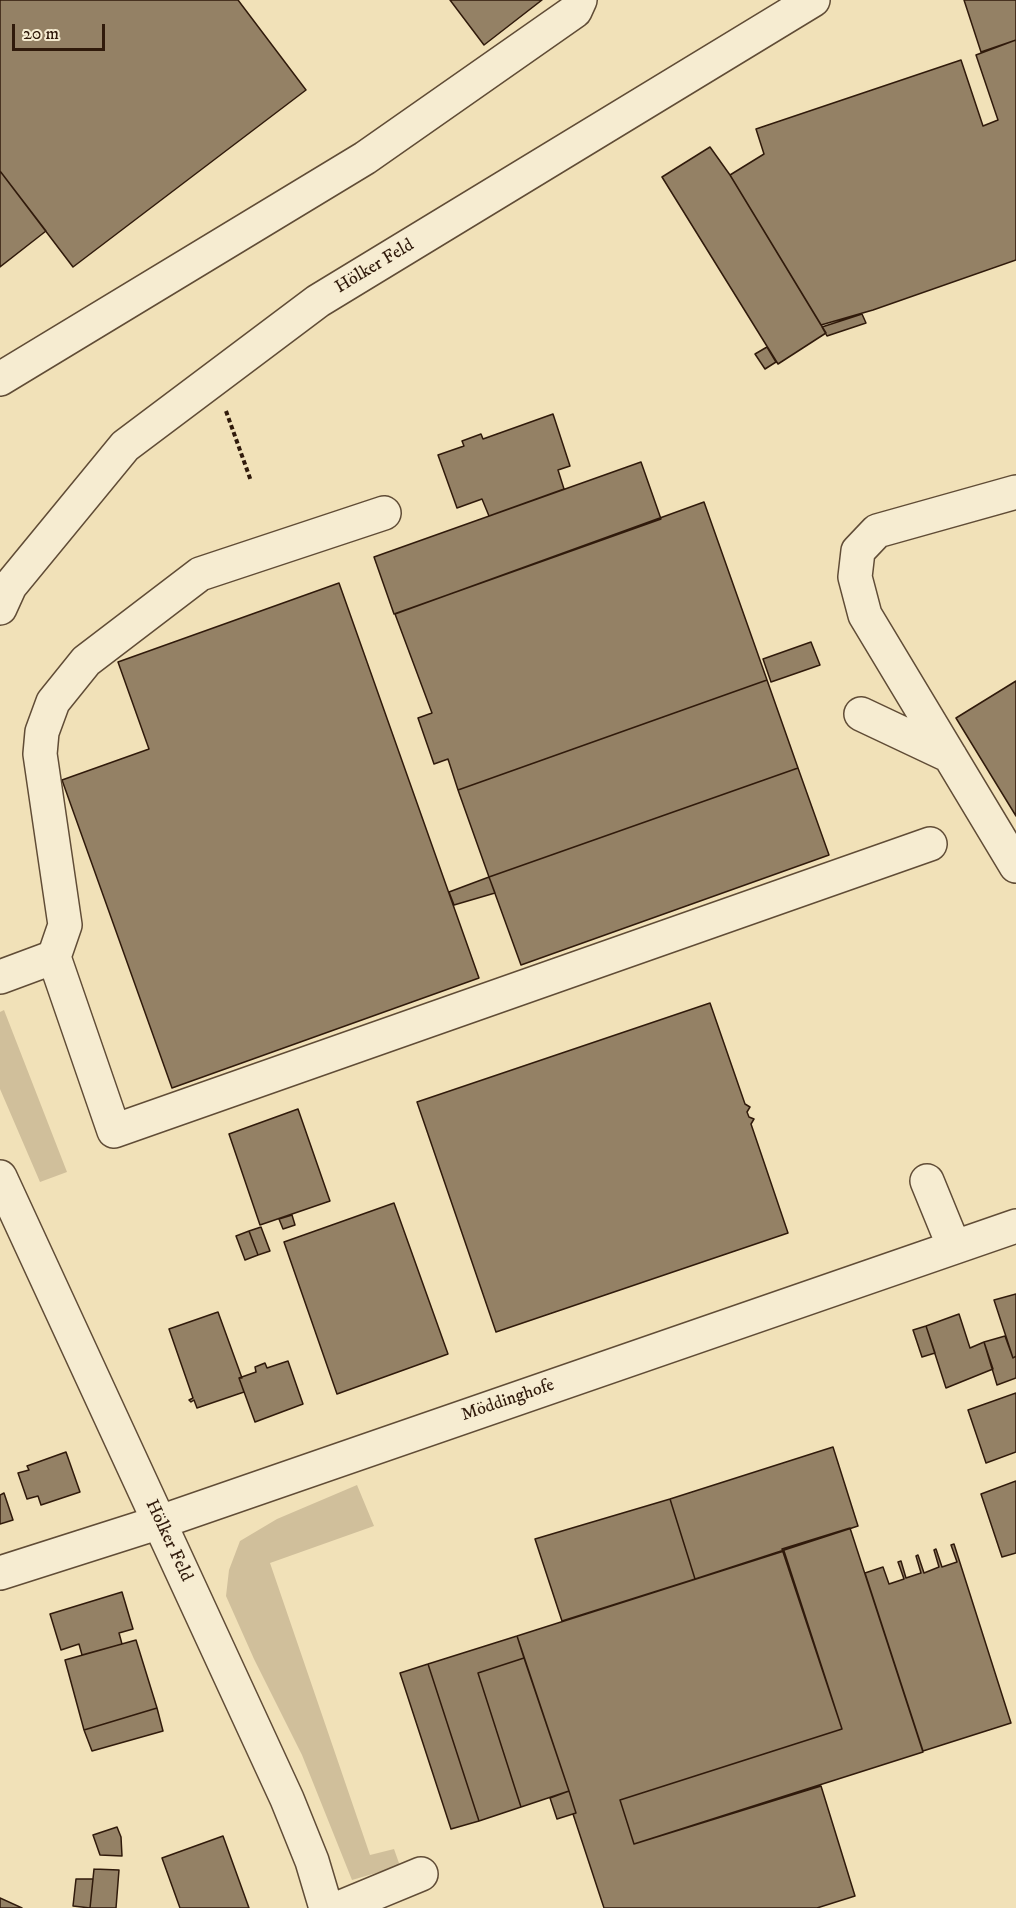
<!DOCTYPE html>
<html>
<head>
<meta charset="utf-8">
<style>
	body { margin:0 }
	#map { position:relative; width:1016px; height:1908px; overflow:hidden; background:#f1e1b8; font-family:"IM FELL DW Pica",serif }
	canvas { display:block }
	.scale { position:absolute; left:12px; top:24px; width:93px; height:27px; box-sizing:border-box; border:3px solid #301a0b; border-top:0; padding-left:8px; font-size:18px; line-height:21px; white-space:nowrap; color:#301a0b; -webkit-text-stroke:4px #f6ecd1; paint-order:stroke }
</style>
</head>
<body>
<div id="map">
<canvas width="1016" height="1908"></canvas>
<div class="scale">20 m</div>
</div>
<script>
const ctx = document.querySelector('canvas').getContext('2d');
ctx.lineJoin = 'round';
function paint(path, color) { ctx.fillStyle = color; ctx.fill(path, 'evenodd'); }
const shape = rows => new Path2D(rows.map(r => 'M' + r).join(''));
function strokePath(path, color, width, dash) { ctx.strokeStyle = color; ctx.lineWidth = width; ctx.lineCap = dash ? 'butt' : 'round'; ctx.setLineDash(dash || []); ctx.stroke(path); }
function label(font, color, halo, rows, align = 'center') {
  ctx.font = font + ' "IM FELL DW Pica",serif'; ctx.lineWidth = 4.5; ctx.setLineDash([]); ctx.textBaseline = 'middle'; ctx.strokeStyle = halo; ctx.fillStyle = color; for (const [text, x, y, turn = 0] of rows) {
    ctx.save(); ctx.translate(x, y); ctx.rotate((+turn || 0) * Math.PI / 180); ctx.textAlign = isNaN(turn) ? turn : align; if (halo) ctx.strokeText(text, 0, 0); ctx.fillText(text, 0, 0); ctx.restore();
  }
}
paint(shape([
	[4,1010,67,1172,40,1182,0,1089,0,1012],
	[357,1485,374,1526,270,1563,370,1855,394,1849,400,1866,352,1880,302,1755,254,1659,226,1596,229,1570,240,1541,277,1519]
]), '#d0bf9b');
const building = shape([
	[0,0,238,0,306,90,73,267,0,171,0,0],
	[450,0,542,0,484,45,450,0],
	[964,0,1016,0,1016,40,981,52,964,0],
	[1016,40,1016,260,873,310,821,325,730,175,764,154,756,129,961,60,983,126,998,120,976,55,1016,40],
	[710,147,730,175,826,333,778,364,662,177,710,147],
	[0,171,46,231,0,267,0,171],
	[862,314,866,323,827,336,822,327,862,314],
	[767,347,776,362,765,369,755,354,767,347],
	[553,414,570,466,558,470,564,489,489,516,482,499,457,508,438,455,464,446,462,441,481,434,483,439,553,414],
	[641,462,661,519,394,614,374,557,641,462],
	[704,502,767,680,458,790,448,759,434,764,418,718,432,713,395,614,704,502],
	[339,583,479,978,172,1088,62,780,149,749,118,662,339,583],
	[811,642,820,665,771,682,763,659,811,642],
	[767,680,798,768,489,877,458,790,767,680],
	[1016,681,1016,816,956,718,1016,681],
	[798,768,829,855,521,965,489,877,798,768],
	[489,877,495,893,454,905,449,892,489,877],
	[710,1003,745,1104,750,1107,747,1112,749,1117,754,1119,751,1124,788,1233,496,1332,417,1102,710,1003],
	[298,1109,330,1201,260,1225,229,1134,298,1109],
	[394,1203,448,1354,337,1394,284,1242,394,1203],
	[292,1215,295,1225,283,1229,279,1219,292,1215],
	[261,1227,270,1251,258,1255,249,1231,261,1227],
	[249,1231,258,1255,245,1260,236,1236,249,1231],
	[1016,1294,1016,1356,1013,1358,994,1300,1016,1294],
	[218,1312,242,1378,239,1378,244,1392,197,1408,194,1400,191,1402,189,1400,193,1398,169,1329,218,1312],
	[959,1314,970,1348,984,1342,993,1369,946,1388,926,1326,959,1314],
	[926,1326,935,1353,922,1357,913,1330,926,1326],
	[1005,1336,1013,1358,1016,1356,1016,1378,997,1385,984,1342,1005,1336],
	[288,1361,303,1404,255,1422,239,1378,256,1372,255,1367,265,1363,267,1368,288,1361],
	[1016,1393,1016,1452,986,1463,968,1410,1016,1393],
	[833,1447,858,1526,695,1579,670,1499,833,1447],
	[66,1452,80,1492,41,1505,38,1496,27,1499,18,1473,29,1470,27,1466,66,1452],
	[1016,1481,1016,1553,1002,1557,981,1494,1016,1481],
	[4,1493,13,1520,0,1524,0,1495,4,1493],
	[670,1499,695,1579,562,1621,535,1539,670,1499],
	[850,1528,923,1752,634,1844,620,1800,842,1729,782,1549,850,1528],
	[954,1544,1011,1723,923,1751,865,1573,883,1567,889,1584,904,1579,898,1562,901,1561,906,1578,921,1573,916,1556,918,1555,924,1573,939,1567,934,1550,936,1549,942,1567,957,1562,951,1545,954,1544],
	[784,1551,842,1729,620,1800,634,1844,821,1786,855,1896,817,1908,604,1908,573,1814,576,1813,569,1791,517,1636,784,1551],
	[122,1592,133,1629,119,1633,122,1644,82,1655,79,1644,61,1650,50,1614,122,1592],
	[517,1636,524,1658,478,1673,521,1807,479,1821,428,1664,517,1636],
	[136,1640,157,1708,84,1730,65,1660,136,1640],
	[524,1658,569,1791,521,1807,478,1673,524,1658],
	[428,1664,479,1821,451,1829,400,1673,428,1664],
	[157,1708,163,1731,92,1751,84,1730,157,1708],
	[569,1791,576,1813,557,1819,550,1798,569,1791],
	[117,1827,121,1837,122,1856,100,1855,93,1835,117,1827],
	[223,1836,249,1908,180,1908,162,1858,223,1836],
	[94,1869,119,1870,116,1908,90,1908,94,1869],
	[76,1879,93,1879,90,1908,73,1906,76,1879],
	[0,1898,22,1908,0,1908,0,1898]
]);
paint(building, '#948165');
strokePath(building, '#301a0b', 1.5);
const minor = shape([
	[0,379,365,158,575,11,580,0],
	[1016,492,877,531,858,551,855,577,865,615,1016,866],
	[0,608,10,586,125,446,318,301,813,0],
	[861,714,950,756],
	[54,957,114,1131,930,844],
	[0,977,54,957,65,925,40,754,42,732,53,702,86,661,200,574,384,513],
	[0,1177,287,1799,312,1861,326,1908],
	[927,1181,954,1247],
	[0,1573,160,1522,1016,1226],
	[339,1908,421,1874]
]);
strokePath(minor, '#604c36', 36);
strokePath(shape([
	[226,411,251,481]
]), '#301a0b', 4, [4.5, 3]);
strokePath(minor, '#f6ecd1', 33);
label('18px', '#301a0b', '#f6ecd1', [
	["Hölker Feld",375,267,-31],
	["Möddinghofe",508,1401,-19],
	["Hölker Feld",168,1541,65]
]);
</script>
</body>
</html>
